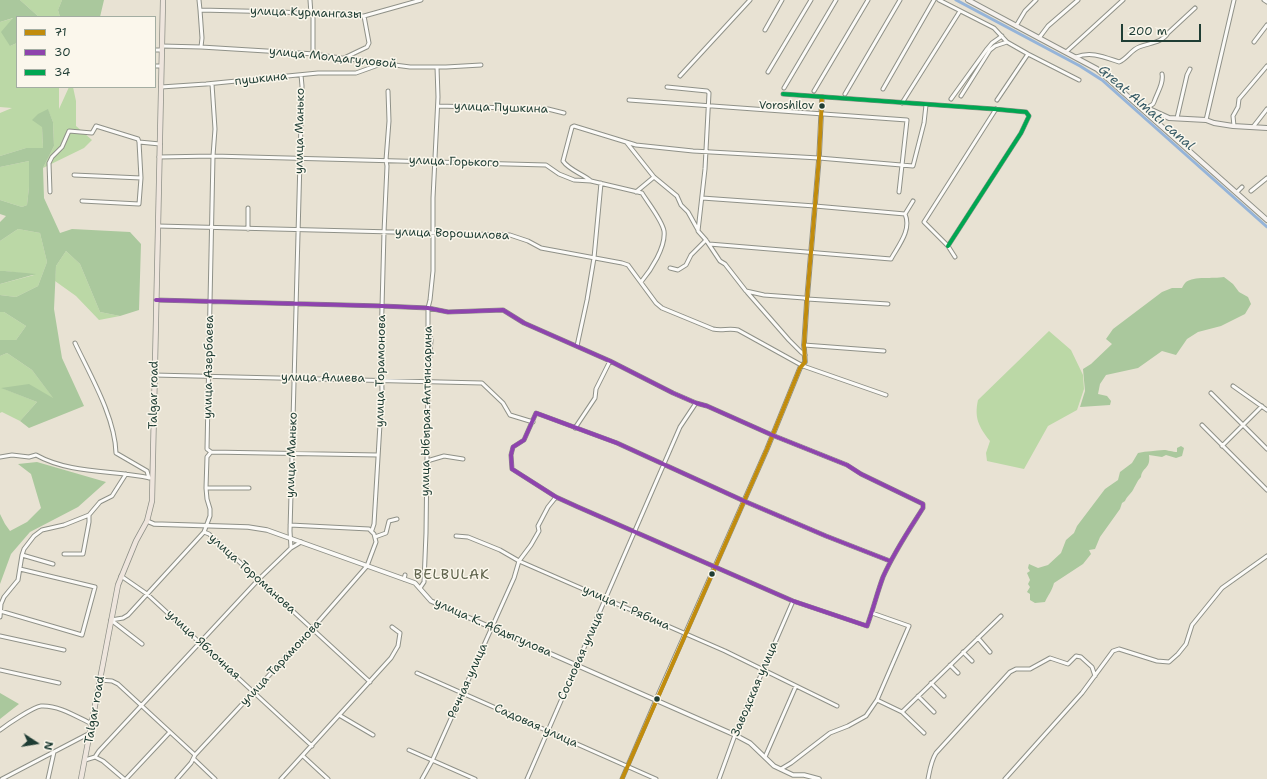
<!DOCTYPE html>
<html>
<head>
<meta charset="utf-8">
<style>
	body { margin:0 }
	#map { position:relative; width:1267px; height:779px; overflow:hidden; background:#e8e2d3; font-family:"Shantell Sans",sans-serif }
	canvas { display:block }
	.legend { position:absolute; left:16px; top:16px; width:140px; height:72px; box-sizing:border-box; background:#fbf7ec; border:1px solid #a3ada2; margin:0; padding:5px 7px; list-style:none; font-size:12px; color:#1f3d34 }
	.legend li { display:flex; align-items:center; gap:8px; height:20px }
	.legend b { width:20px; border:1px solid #a3ada2 }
	.north { position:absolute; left:16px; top:723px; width:40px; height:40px; -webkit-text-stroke:3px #fbf7ec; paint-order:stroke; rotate:102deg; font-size:11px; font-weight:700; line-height:16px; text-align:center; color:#1f3d34 }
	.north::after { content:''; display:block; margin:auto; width:14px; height:18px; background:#1f3d34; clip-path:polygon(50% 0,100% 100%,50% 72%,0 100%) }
	.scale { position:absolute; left:1121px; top:24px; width:80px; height:18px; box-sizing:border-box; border:2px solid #1f3d34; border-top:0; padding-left:5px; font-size:12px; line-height:14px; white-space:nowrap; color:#1f3d34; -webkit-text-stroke:3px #fbf7ec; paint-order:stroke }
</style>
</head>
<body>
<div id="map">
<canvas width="1267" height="779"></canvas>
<ul class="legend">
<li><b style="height:5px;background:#c18c0d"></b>71</li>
<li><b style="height:5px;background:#8e44ad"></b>30</li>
<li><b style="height:5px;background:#00a651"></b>34</li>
</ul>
<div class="north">N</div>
<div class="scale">200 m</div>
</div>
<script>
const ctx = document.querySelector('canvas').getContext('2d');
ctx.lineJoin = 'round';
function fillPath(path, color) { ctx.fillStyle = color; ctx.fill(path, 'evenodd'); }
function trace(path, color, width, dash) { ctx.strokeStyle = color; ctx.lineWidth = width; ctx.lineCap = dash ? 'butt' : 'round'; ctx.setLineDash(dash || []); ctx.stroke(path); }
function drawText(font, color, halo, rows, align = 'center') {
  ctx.font = font + ' "Shantell Sans",sans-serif'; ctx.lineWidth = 3; ctx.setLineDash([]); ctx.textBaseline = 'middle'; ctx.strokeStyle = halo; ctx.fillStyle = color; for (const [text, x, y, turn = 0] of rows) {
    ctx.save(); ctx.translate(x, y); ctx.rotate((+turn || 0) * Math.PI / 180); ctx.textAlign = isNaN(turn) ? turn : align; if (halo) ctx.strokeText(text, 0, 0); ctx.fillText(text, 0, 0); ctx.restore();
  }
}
fillPath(new Path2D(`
	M 20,0 L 62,0 L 58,10 L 60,17 L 39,17 Z
	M 14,18 L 10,46 L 17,43 L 17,87 L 59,87 L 59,109 L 69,87 L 73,87 L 76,101 L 76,126 L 92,140 L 84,148 L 43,168 L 54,146 L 53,122 L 48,110 L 42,127 L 43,148 L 26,148 L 0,156 L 0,113 L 12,108 L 0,107 L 0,22 Z
	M 29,161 L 29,187 L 27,205 L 22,207 L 0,200 L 0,167 Z
	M 18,229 L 40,233 L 47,262 L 38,286 L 16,297 L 0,295 L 0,284 L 34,275 L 5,271 L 0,271 L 0,241 Z
	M 66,251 L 80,264 L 100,312 L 120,316 L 99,320 L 76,296 L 55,281 L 56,266 Z
	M 0,312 L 4,312 L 26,326 L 16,340 L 0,340 Z
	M 1049,331 L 1071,350 L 1083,375 L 1084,389 L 1077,410 L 1048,426 L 1024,469 L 987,461 L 986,453 L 990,441 C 979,427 974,418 978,400 Z
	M 7,353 L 32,370 L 54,399 L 2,388 L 37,402 L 20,421 L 2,412 L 0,413 L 0,356 Z`), '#bbd8a6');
fillPath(new Path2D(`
	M 0,0 L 20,0 L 39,17 L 17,17 L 17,43 L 10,46 L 1,32 L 13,18 L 0,22 Z
	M 62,0 L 104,0 L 100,17 L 60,17 L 58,10 Z
	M 48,109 L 53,122 L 54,146 L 43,168 L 44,198 L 60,233 L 72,229 L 130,232 L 141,244 L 139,310 L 120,316 L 100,312 L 80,264 L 66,251 L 56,266 L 54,309 L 62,358 L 84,406 L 29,428 L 20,421 L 37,402 L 1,388 L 29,384 L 53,398 L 32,370 L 7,353 L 0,356 L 0,340 L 16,340 L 26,326 L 4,312 L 0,312 L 0,295 L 16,297 L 38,286 L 47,262 L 40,233 L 18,229 L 0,241 L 0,222 L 6,216 L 0,214 L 0,200 L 22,207 L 27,205 L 29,187 L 29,161 L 0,167 L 0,156 L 26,148 L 43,148 L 42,127 L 32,120 L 38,114 Z
	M 0,271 L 5,271 L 36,274 L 0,284 Z
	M 1224,277 L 1233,284 L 1239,292 L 1248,297 L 1251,304 L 1245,314 L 1221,326 L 1198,332 L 1187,339 L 1176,355 L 1162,351 L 1138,368 L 1106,375 L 1100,384 L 1098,394 L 1107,396 L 1111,401 L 1110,405 L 1080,407 L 1085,391 L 1083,369 L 1091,364 L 1112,344 L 1106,339 L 1113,329 L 1162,292 L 1172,288 L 1182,288 C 1183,286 1184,284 1186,282 C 1194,276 1213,279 1224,277 Z
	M 1181,446 L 1184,448 L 1182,456 L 1176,458 L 1166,455 L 1162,457 L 1149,455 C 1151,469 1142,467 1141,477 C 1137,481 1137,483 1134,488 C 1132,493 1127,496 1125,501 L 1122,503 L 1120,509 L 1100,537 L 1095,549 L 1089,550 L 1091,554 L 1083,564 L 1054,583 C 1052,591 1048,595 1045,602 L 1035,603 L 1030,600 L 1030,594 L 1027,592 L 1030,587 L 1028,584 L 1030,580 L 1027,573 L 1030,571 L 1028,568 L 1029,564 L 1038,568 L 1048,565 L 1061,553 L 1066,540 L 1074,533 L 1077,526 L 1105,489 L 1118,480 L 1120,472 L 1132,463 L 1138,453 C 1147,451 1155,451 1164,450 C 1167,450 1173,452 1177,452 L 1177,448 Z
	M 37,462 L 106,482 L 78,507 L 30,532 L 11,554 L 0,584 L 0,514 L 5,524 L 10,531 L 27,522 L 41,508 L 31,474 L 18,464 Z
	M 0,693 L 19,704 L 0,719 Z`), '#aac89d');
trace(new Path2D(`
	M 956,0 L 1080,66 L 1102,80 L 1267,227`), '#95b4d9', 3);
const minor = new Path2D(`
	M 199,0 L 200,10 L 283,12 L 313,14 L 364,16 L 421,0
	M 310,0 L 311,14
	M 939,0 L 994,28 L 1007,42 L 1028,54 L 1079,80
	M 1264,0 L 1267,2
	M 200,10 L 202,38 L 201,47
	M 313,14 L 313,54
	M 1016,26 L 1025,11 L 1036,0
	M 765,30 L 782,0
	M 1039,38 L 1048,26 L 1078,0
	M 1254,42 L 1267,25
	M 162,46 L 201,47 L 315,54 L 326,56 L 410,67 L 446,67 L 481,65
	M 155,50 L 162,50
	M 1066,52 L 1123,0
	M 1076,57 C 1091,51 1104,57 1119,62 C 1127,59 1131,50 1139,47 C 1149,43 1162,43 1168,33 L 1195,8
	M 344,58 L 367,47 L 369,43 L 364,16
	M 155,66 L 161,66
	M 768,72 L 811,0
	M 680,76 L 750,0
	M 161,87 L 206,84 L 318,73 L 356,73 L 381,64
	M 667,87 L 707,91 L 709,93 L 705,169 L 698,231 L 706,240
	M 784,88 L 836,0
	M 883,89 L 934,0
	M 814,91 L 868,0
	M 783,94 L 994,109 L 1026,112 L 1029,116 L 1021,133 L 948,246
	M 845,94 L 900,0
	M 961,96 L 990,50 L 995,46 L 1007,42
	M 951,99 L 987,49 L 992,43 L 1002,36
	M 629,100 L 907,120 L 899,192
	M 997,100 L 1028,54
	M 902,103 L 960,11
	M 438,106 L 548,109 L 564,113
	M 1147,108 L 1153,104 L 1154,102 C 1157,93 1164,83 1162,74
	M 1177,118 L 1187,75 L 1190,69
	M 1206,120 L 1234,0
	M 1234,126 L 1233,116 L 1238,107 L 1239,99 L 1267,66
	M 1253,127 L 1267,109
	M 627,143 L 654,177 L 677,196 L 681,205 L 688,212 L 698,230
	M 159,157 L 213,156 L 546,165 L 559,174 L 574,180 L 591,181 L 642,193 C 648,203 662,220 664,231 C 666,247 651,270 641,282
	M 74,175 L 141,178 L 139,142
	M 591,181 C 583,174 569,170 563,161 L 572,127 L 574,126 L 636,145 L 693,151 L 819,158 L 913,166 L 924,123 L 926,105
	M 1251,191 L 1267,178
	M 50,192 L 49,163 L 52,157 L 62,147 L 69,131 L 92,133 L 96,126 L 138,139 L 139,142 L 160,144
	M 636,192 L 654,177
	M 1237,192 L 1242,187
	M 702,198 L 815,206 L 905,214 C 912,230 898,246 891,259 L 709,244
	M 82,201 L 139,204 L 141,178
	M 905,214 L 913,201
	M 158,226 L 510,235 L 528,241 L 541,248 L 622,263 L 628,265 L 656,303 L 662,308 L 713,329 C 722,331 729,328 738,330 L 803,366 L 886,395
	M 248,229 L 248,208
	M 955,257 L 948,246 L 924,222 L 996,109
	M 670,268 L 678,270 L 686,265 L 691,255 L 706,240 L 720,261 L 725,264 L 746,291 L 764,295 L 804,298 L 807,299 L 888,304
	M 747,292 L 789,340 L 801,352 L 805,355
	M 156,300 L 382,306 L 428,308 L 448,312 L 503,310 L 524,323 L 610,361 L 673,393 L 696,403 L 707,406 L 772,435 L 847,465 L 861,474 L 923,504 L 923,508 C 909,530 894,552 883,577 C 877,593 873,610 867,626 L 793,601 L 578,507 L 556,497 L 512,469 L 511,455 L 513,447 L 524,440 L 536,413 L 617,443 L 744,501 L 826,536 L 890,561
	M 75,343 C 90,375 115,417 116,453 L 147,471 L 149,478
	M 804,345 L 884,351
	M 577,346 L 587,300 L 594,258 L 601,183
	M 154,375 L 482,383 L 503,403 L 510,415 L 533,422
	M 1233,386 L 1267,410
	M 1211,393 L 1267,449
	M 1202,425 L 1267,490
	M 575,428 L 595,398 L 596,389 L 610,361
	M 1222,446 L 1262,406
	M 211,452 L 378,455
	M 0,457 L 12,455 L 29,457 L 36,455 C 70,474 113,470 150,478
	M 427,461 L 444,456 L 463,459
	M 206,488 L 249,488
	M 372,530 L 374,524 L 382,391 L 381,345 L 384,232 L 387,166 L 386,160 L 389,121 L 388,91
	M 204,532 L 209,534 L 370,682
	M 456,536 L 468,537 L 500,550 L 519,561 L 725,651 L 837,706
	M 375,537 L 386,533 L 389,521 L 397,519
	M 291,548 L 301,542
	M 64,554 L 83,554 L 89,522 L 89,515
	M 22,555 L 53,564
	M 121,576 L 147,594 L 312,746
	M 404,579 L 405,575
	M 420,588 L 424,582 L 426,533 L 428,381 L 431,340 L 428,328 L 428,308 L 430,300 L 433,271 L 433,198 L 438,97 L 437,67
	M 0,611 L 82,635 L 95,587 L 20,569
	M 0,617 L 1,604 L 4,597 L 18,580 L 22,555 L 24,549 L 34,536 L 42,530 L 64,525 L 89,515 L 100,502 L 112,496 L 126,474
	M 111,620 L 123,618 L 128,615 L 204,532 L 210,516 L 210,509 L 207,499 L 206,488 L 207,457 L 211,452 L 207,449 L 213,156 L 215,129 L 212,84
	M 111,620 L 142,644
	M 0,636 L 64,650
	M 978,638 L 990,652
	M 963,652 L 972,661
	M 950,665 L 958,673
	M 0,670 L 59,683
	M 417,673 L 656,779
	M 100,680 L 112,681 L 118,684 L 195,755
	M 931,683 L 944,696
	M 918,696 L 934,712
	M 877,700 L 902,712 L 1001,616
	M 902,712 L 924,733
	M 339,715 L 373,735
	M 0,730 C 8,724 33,707 41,706 C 59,705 77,717 92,724
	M 409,750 L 475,779
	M 303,756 L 328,779
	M 95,757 L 99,751 L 259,579 L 291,548 L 290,531 L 302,86 L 301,75
	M 765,757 L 796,686
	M 194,759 L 215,779
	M 85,760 L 95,757 L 103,761 L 124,779
	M 781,769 L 791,763 L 830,733 L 848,726 L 866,716 L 877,700 L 909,626 L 872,613
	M 2,779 L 90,733
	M 48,779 L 54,752
	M 126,779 L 170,732
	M 177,779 L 191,763 L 195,755 L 312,629 L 367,566 L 376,542 L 374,534 L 369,529 L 290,525
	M 281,779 L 391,658 L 398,646 L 400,633 L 392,627
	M 422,779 L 432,761 L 514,578 L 519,561 L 531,545 L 539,531 L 538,526 L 548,507 L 556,497
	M 527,779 L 680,427 L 696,403
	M 622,779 L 656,700
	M 719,779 L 735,735 L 793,601
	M 928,779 C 930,769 931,761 936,753 L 1010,672 L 1016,669 L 1030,669 L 1050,658 L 1068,664 L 1076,656 L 1081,657 L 1092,667 L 1095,676
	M 1005,779 L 1082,693 L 1113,651 L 1119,649 L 1157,661 L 1169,662 L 1178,654 L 1186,644 L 1192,625 L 1222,588 L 1267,556`);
const tertiary = new Path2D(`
	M 147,521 L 154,524 L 248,527 L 267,530 L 415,583 L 431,601 L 735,735 L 750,743 L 774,766 L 793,775 L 804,775 L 819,779
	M 656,700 L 767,449 L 800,368 L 805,362 L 804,345 L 807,299 L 819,158 L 822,97`);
const secondary = new Path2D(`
	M 968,0 L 1097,69 L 1267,220
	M 1147,108 L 1169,118 L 1206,120 L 1214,123 L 1233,126 L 1267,128`);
const primary = new Path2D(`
	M 81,779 L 118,585 L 136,541 L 147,521 L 152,501 L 163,0`);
trace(minor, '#8f9188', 5);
trace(tertiary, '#8f9188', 5.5);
trace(secondary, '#8f9188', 6);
trace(primary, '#8f9188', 6);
trace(minor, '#fcfbf8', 3);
trace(tertiary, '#fcfbf8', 3.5);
trace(secondary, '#f6f2ee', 4);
trace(primary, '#eee5dd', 4.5);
trace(new Path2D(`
	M 622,779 L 767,449 L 800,368 L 805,362 L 804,345 L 807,299 L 819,158 L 822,97`), '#c18c0d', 4);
trace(new Path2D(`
	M 156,300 L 382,306 L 428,308 L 448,312 L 503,310 L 524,323 L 610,361 L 673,393 L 696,403 L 707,406 L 772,435 L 847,465 L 861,474 L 923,504 L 923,508 C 909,530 894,552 883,577 C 877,593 873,610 867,626 L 793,601 L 578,507 L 556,497 L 512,469 L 511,455 L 513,447 L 524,440 L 536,413 L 617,443 L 744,501 L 826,536 L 890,561`), '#8e44ad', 4);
trace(new Path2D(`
	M 783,94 L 994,109 L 1026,112 L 1029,116 L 1021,133 L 948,246`), '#00a651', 4);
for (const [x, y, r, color] of [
	[822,106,3.5,"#1f3d34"],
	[712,574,3.5,"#1f3d34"],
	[657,699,3.5,"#1f3d34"]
]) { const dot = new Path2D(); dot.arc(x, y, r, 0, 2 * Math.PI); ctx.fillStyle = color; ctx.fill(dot); trace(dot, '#fbf7ec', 1.5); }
drawText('11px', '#1f3d34', '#fbf7ec', [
	["Voroshilov",814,106]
], 'right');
drawText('12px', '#1f3d34', '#fbf7ec', [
	["улица Курмангазы",306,13,2],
	["улица Молдагуловой",333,58,6],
	["пушкина",261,79,-6],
	["улица Пушкина",501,108,2],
	["улица Манько",300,131,-89],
	["улица Горького",454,162,2],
	["улица Ворошилова",452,234,2],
	["улица Азербаева",209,367,-89],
	["улица Торамонова",381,371,-89],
	["улица Алиева",323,378,1],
	["Talgar road",154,395,-89],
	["улица Ыбырая Алтынсарина",427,411,-89],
	["улица Манько",292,455,-88],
	["улица Тороманова",252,574,42],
	["улица Г. Рябича",626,608,24],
	["улица К. Абдыгулова",493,628,24],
	["улица Яблочная",203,645,43],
	["Сосновая улица",581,656,-66],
	["улица Тарамонова",281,663,-47],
	["Речная улица",468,681,-66],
	["Заводская улица",755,689,-67],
	["Talgar road",95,710,-80],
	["Садовая улица",536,726,24]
]);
drawText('italic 13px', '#385b66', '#fbf7ec', [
	["Great Almatı canal",1146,108,41]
]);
ctx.letterSpacing = '1px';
drawText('14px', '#5e624b', '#fbf7ec', [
	["BELBULAK",452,575]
]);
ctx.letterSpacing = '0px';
</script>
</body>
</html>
